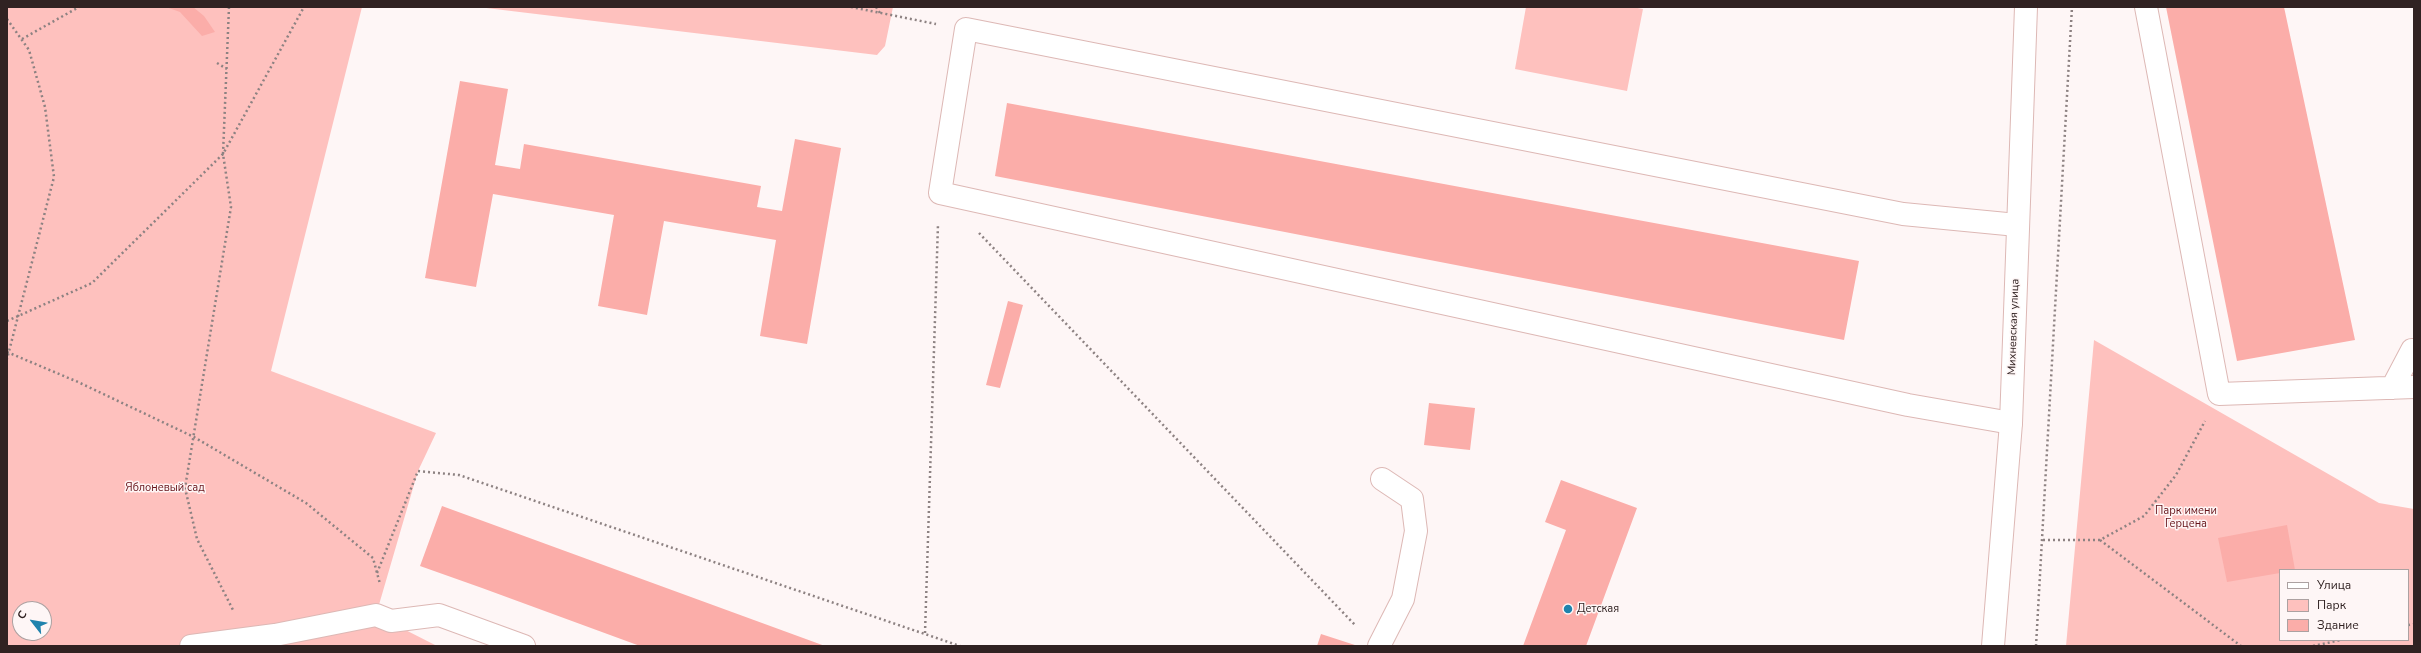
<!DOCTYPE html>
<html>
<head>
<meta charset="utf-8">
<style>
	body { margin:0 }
	#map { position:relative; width:2421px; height:653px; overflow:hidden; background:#fef6f6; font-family:"Nunito Sans",sans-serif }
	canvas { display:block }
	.frame { position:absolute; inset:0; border:8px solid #302222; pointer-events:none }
	.legend { position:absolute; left:2279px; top:569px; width:130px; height:72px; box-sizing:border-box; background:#fef6f6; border:1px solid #aca1a1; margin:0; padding:5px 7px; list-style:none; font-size:12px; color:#302222 }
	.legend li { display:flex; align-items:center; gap:8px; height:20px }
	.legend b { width:20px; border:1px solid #aca1a1 }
	.north { position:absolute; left:12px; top:601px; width:40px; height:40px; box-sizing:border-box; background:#fef6f6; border:1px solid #aca1a1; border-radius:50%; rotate:301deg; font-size:11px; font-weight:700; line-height:16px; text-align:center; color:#302222 }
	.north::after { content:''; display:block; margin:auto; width:14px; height:18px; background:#2083ad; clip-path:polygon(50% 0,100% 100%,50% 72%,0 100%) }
</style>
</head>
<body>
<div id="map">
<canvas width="2421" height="653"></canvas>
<div class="frame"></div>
<ul class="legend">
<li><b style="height:5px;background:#fff"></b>Улица</li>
<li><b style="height:11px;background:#fec1be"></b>Парк</li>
<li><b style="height:11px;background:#fbada9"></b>Здание</li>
</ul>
<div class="north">С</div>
</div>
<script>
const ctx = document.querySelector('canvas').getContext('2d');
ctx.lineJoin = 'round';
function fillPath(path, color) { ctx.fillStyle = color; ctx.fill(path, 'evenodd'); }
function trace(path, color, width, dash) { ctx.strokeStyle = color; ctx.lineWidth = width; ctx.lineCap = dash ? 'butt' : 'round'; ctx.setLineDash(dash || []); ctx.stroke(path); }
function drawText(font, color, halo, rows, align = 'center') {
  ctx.font = font + ' "Nunito Sans",sans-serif'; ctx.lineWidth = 3; ctx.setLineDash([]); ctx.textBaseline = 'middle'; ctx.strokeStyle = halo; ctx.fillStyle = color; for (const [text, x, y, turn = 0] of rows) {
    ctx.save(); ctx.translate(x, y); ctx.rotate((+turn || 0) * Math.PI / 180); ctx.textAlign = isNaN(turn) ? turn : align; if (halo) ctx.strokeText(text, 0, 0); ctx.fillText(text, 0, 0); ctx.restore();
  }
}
fillPath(new Path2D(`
	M 7,7 L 362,7 L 271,371 L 436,433 L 418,471 L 376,615 L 437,646 L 7,646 ZM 20,609 L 44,609 L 44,633 L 20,633 Z
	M 478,7 L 893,7 L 885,46 L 877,55 Z
	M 1526,7 L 1632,7 L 1643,9 L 1627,91 L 1515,69 Z
	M 2094,340 L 2379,503 L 2414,509 L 2414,646 L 2066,646 ZM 2280,570 L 2408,570 L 2408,640 L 2280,640 Z`), '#fec1be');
fillPath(new Path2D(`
	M 166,7 L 193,7 L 204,16 L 215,32 L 202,36 L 180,12 Z
	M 2166,7 L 2284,7 L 2355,340 L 2237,361 Z
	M 460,81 L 508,89 L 495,165 L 520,169 L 524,144 L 761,186 L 757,207 L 782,211 L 795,139 L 841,148 L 807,344 L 760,336 L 776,240 L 664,221 L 647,315 L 598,306 L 614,215 L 493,194 L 476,287 L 425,278 Z
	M 1007,103 L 1859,261 L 1844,340 L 995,176 Z
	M 1008,301 L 1023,305 L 1000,388 L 986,385 Z
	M 1429,403 L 1475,408 L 1470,450 L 1424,445 Z
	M 1561,480 L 1637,508 L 1586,646 L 1523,646 L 1566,530 L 1545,522 Z
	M 442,506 L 825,646 L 640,646 L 482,588 L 420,566 Z
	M 2287,525 L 2295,570 L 2280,570 L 2280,573 L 2227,582 L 2218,538 Z
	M 1321,634 L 1358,646 L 1317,646 Z`), '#fbada9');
const lane = new Path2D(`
	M 2146,7 L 2219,394 L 2414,387
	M 2392,388 L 2412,350 L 2414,350
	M 2011,423 L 1908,405 L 940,193 L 966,29 L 1903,214 L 2017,225
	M 191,646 L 275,635 L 376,615 L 391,621 L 439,615 L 524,646
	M 1379,646 L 1403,599 L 1416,531 L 1412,499 L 1382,479`);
const street = new Path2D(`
	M 1993,646 L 2011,423 L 2026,7`);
trace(lane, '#ddb8b5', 24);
trace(street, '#ddb8b5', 24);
trace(new Path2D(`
	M 229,7 L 223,154 L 231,207 L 185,488 L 197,539 L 233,610
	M 851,7 L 936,24
	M 876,7 L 880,13
	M 7,19 L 29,50 L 45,107 L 54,177 L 7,359
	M 22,39 L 79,7
	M 217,63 L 227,69
	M 979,233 L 1355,625
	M 7,321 L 92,283 L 223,154 L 304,7
	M 7,352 L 78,382 L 194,437 L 306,503 L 373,558 L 380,584
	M 2043,540 L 2100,540 L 2144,516 L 2176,475 L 2205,421
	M 2100,540 L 2241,646
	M 377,573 L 418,471 L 459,475 L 960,646
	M 2408,625 L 2414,624
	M 925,633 L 938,224
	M 2036,646 L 2072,7
	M 2313,646 L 2341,640`), '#8d8282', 2.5, [2, 3]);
trace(lane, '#fff', 22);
trace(street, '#fff', 22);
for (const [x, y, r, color] of [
	[1568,609,5,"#2083ad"]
]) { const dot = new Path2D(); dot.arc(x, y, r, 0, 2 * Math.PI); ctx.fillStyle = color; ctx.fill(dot); trace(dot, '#fef6f6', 1.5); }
drawText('11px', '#302222', '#fef6f6', [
	["Михневская улица",2014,327,-88]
]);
drawText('11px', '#661319', '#fef6f6', [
	["Яблоневый сад",165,488],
	["Парк имени",2186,511],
	["Герцена",2186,524]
]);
drawText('11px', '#302222', '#fef6f6', [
	["Детская",1577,609]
], 'left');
</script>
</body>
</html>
